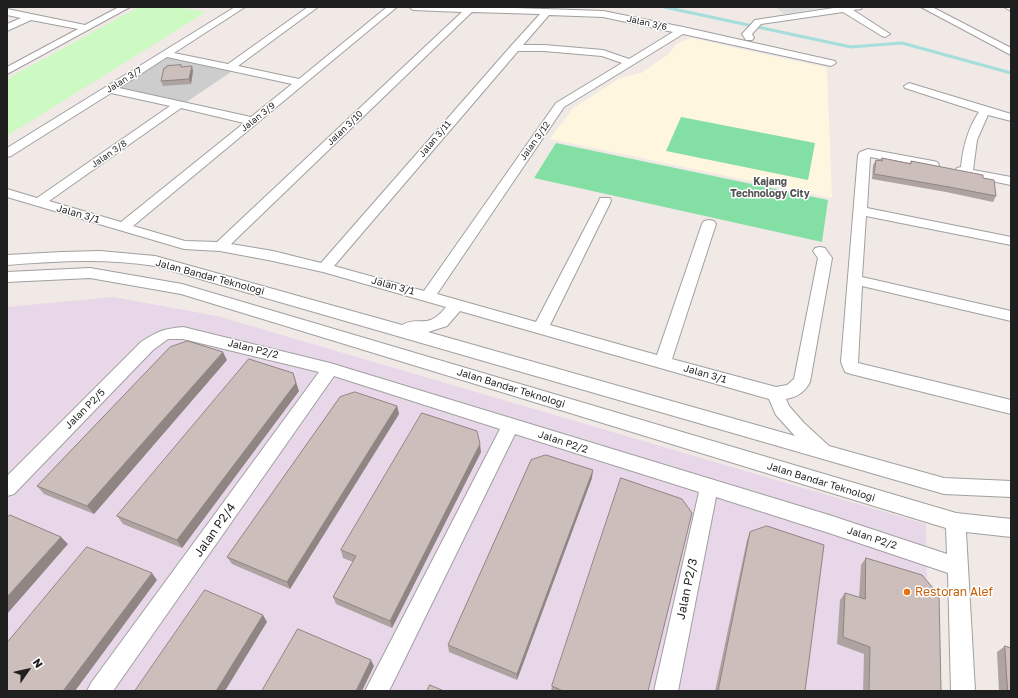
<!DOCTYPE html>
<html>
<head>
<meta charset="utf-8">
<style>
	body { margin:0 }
	#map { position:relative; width:1018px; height:698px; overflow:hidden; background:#f0e9e5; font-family:"Golos Text",sans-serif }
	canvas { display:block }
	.frame { position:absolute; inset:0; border:8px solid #1f1f1f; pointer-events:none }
	.north { position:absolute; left:8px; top:650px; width:40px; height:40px; -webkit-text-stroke:3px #fff; paint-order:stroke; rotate:56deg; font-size:11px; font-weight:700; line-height:16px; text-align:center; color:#1f1f1f }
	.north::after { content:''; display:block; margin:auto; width:14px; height:18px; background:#1f1f1f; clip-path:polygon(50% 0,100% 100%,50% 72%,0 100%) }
</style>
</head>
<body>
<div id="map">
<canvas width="1018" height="698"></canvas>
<div class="frame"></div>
<div class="north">N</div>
</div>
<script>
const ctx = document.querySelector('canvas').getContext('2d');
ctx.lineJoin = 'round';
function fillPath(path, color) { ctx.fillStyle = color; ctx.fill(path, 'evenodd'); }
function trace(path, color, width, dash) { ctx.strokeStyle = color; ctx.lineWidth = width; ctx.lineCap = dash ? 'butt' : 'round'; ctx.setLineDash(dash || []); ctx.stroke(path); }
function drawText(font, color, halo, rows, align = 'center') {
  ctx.font = font + ' "Golos Text",sans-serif'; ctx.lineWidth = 3; ctx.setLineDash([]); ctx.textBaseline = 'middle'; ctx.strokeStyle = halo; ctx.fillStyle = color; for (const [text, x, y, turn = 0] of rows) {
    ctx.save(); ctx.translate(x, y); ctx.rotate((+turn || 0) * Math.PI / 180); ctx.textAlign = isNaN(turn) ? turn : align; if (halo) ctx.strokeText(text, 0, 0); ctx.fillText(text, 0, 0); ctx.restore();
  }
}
fillPath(new Path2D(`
	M 775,7 L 826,7 L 785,14 Z`), '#dddcdc');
fillPath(new Path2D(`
	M 113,297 L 217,316 L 926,524 L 929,691 L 7,691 L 7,307 Z`), '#e8d7e9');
fillPath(new Path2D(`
	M 691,38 L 827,68 L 832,198 L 550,139 L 573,108 L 620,78 L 641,73 L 669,54 L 676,44 Z`), '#fff6df');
fillPath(new Path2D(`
	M 169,56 L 234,70 L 185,103 L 119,88 Z`), '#cdcdcd');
fillPath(new Path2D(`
	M 139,7 L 178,7 L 206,12 L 7,136 L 7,79 Z`), '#cdfac2');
fillPath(new Path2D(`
	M 681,117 L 815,143 L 808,180 L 666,151 Z
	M 556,143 L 828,200 L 822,242 L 534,178 Z`), '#83dfa3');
trace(new Path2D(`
	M 664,7 L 851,47 L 902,43 L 1011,73`), '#a5dedb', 3);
const minor = new Path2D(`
	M 119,7 L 130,7 L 7,74 L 7,67 L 78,29 L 31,20 L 7,31 L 7,24 L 21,18 L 7,15 L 7,9 L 85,25 Z
	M 235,7 L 245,7 L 174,53 L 228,64 L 308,7 L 318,7 L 238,66 L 299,79 L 387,7 L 397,7 L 133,226 L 185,241 L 217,242 L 462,12 L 413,10 L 409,7 L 486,7 L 603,11 L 683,27 L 835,61 L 836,63 L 831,66 L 683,34 L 564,107 L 437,294 L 536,322 L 599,201 L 600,198 L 610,198 L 611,201 L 550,325 L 657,355 L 702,224 L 704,221 L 709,220 L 714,221 L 716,224 L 672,359 L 776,387 L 787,385 L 794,379 L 818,258 L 813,251 L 815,248 L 820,247 L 825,248 L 832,258 L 810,382 C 805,392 797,397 786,399 L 789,406 L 804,423 L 829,446 L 944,478 L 1011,481 L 1011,497 L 944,494 L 155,266 C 106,258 57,261 7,265 L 7,255 L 62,252 L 100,251 L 155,256 L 402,325 C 420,315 427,331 446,307 L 323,272 L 273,261 L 220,251 L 184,249 L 7,197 L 7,189 L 37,198 L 170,106 L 111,93 L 11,156 L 7,157 L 7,148 ZM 472,12 L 540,14 L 511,46 L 321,263 L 273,251 L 231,244 ZM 549,15 L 603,17 L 673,32 L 629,59 L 603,50 L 544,45 L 523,45 ZM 518,51 L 544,51 L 602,56 L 622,63 L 556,103 L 424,291 L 334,266 ZM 167,57 L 292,84 L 251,117 L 119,88 ZM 181,108 L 244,123 L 121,222 L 49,201 ZM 460,311 L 769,399 L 776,415 L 795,436 L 428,332 L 447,326 Z
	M 840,7 L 862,7 L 861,9 L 853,10 L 890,34 L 885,37 L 882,36 L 843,12 L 761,24 L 752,34 L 754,38 L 752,40 L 746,40 L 742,34 L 755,20 Z
	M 921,7 L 932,7 L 1011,48 L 1011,55 Z
	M 1004,7 L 1011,7 L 1011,11 Z
	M 909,83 L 1011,114 L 1011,121 L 988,115 L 987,117 L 977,140 L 973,170 L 1011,177 L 1011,185 L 957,174 L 955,171 L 957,168 L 961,167 C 963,147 968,128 979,112 L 905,88 L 904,86 Z
	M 868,149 L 933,161 L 937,162 L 939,165 L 937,168 L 933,169 L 870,157 L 867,208 L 1011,237 L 1011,245 L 866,216 L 862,277 L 1011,311 L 1011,321 L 862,286 L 858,363 L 1011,400 L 1011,414 L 851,374 L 845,372 L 841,362 L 858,155 L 860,152 Z
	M 90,268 L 182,284 L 956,513 L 1011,519 L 1011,537 L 966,532 L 975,691 L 951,691 L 948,573 L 829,533 L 716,497 L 678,691 L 654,691 L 699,492 L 515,434 L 389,691 L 365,691 L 500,429 L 334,376 L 113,691 L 87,691 L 91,683 L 319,372 L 183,339 L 168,339 L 153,350 L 14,494 L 7,496 L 7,476 L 141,342 C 159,331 162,329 183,327 L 330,363 L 829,515 L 947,554 L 946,528 L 181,294 L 90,278 L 7,282 L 7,272 Z`);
trace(minor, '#a0a0a0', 2);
fillPath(minor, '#fff');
fillPath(new Path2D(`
	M 181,65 L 182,67 L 193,71 L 191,84 L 163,86 L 161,81 Z
	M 882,158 L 910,163 L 911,161 L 983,178 L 996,196 L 993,202 L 946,192 L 872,179 L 873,165 L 876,160 L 881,161 Z
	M 227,360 L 94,514 L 44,494 L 37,486 Z
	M 299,391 L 182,548 L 123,524 L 117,516 Z
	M 397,406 L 399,414 L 290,589 L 232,564 L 227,557 Z
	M 481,452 L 392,628 L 336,604 L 333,597 L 353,562 L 343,558 L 341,550 Z
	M 592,478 L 517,680 L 449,652 L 448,645 Z
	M 750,532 L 805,691 L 715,691 L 747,540 Z
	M 866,558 L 941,691 L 863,691 L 864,654 L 837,644 L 840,600 L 845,593 L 859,598 L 861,565 Z
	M 1005,646 L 1011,691 L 999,691 L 997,652 Z
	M 552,686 L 648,691 L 551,691 Z`), '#afa3a1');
fillPath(new Path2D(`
	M 192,66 L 193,71 L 191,84 L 189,79 Z
	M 223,352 L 227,360 L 94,514 L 87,506 Z
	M 293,373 L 299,391 L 182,548 L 177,540 Z
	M 397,406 L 399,414 L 290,589 L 287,582 Z
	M 480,444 L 481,452 L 392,628 L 390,621 Z
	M 593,470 L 592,478 L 517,680 L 517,674 Z
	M 61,537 L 68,544 L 7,614 L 7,597 Z
	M 152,573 L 157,580 L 75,691 L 63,691 Z
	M 263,615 L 267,622 L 225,691 L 216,691 Z
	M 371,660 L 374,666 L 362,691 L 356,691 Z`), '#8f8583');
const building = new Path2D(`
	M 181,65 L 181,67 L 192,66 L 189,79 L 161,81 L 164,68 L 166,68 L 167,66 Z
	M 882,158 L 911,164 L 911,161 L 983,175 L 983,178 L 994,180 L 996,196 L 949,187 L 874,174 L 876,160 L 882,161 Z
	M 188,341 L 223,352 L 87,506 L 37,486 L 170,347 Z
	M 249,359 L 293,373 L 296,383 L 177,540 L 117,516 Z
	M 355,392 L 397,406 L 287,582 L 227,557 L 340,397 Z
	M 422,413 L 477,431 L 480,444 L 390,621 L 333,597 L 356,556 L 341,550 Z
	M 546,455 L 593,470 L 517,674 L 448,645 L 531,460 Z
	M 621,478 L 682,499 L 692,513 L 648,691 L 563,691 L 552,686 Z
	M 10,515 L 61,537 L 7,597 L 7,518 Z
	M 767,526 L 824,545 L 805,691 L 718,691 L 750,532 Z
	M 87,547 L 152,573 L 63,691 L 7,691 L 7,643 Z
	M 866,558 L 922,575 L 939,595 L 941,691 L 869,691 L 870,647 L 843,637 L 845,593 L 865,599 Z
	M 205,590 L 263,615 L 216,691 L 135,691 Z
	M 298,629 L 371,660 L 356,691 L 262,691 Z
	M 1005,646 L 1011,648 L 1011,691 L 1008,691 Z
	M 430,685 L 444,691 L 427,691 Z`);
fillPath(building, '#ccbebb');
trace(building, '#8f8583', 1);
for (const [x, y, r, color] of [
	[907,592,4,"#e8710a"]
]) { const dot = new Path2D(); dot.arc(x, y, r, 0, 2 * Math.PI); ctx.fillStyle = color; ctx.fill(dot); trace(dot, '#fff', 1.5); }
drawText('9px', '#1f1f1f', '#fff', [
	["Jalan 3/6",647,23,12],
	["Jalan 3/7",124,80,-32],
	["Jalan 3/9",258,117,-39],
	["Jalan 3/10",345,128,-44],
	["Jalan 3/11",435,139,-50],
	["Jalan 3/12",535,141,-55],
	["Jalan 3/8",109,154,-35]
]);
drawText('bold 10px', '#525252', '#fff', [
	["Kajang",770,182],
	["Technology City",770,194]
]);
drawText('10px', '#1f1f1f', '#fff', [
	["Jalan 3/1",78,214,16],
	["Jalan Bandar Teknologi",210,277,15],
	["Jalan 3/1",393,286,15],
	["Jalan P2/2",253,349,14],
	["Jalan 3/1",705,374,16],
	["Jalan Bandar Teknologi",511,388,17],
	["Jalan P2/5",85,409,-45],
	["Jalan P2/2",563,442,18],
	["Jalan Bandar Teknologi",821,482,17],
	["Jalan P2/2",872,538,18]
]);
drawText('12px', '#1f1f1f', '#fff', [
	["Jalan P2/4",215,530,-55],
	["Jalan P2/3",687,589,-78]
]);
drawText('12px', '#c56008', '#fff', [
	["Restoran Alef",915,592]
], 'left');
</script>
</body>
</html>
